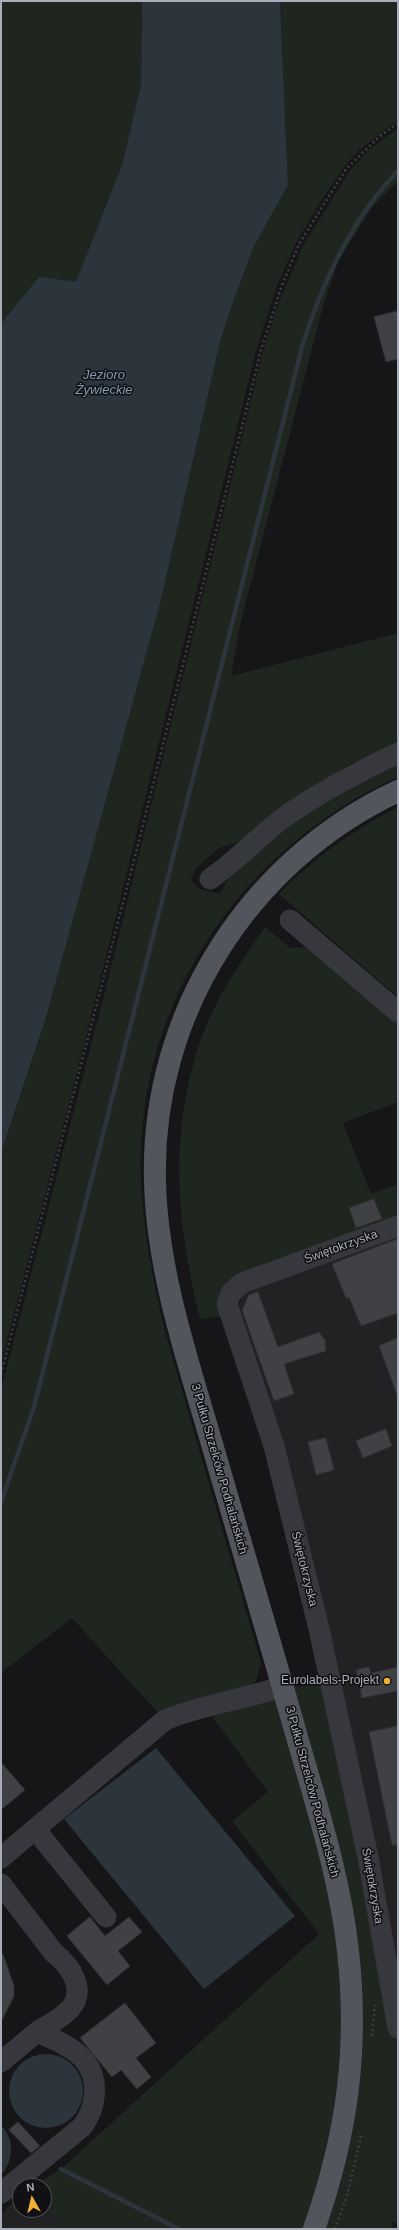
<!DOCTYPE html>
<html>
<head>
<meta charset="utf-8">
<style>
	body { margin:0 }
	#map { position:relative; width:399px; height:2230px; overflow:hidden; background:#161618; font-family:Helvetica,sans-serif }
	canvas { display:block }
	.frame { position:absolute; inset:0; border:2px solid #a8adb8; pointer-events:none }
	.north { position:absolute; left:12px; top:2178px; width:40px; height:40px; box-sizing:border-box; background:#111113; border:1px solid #4d4f55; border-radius:50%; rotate:352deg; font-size:11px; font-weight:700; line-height:16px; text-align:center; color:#a8adb8 }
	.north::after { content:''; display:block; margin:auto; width:14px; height:18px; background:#f2b134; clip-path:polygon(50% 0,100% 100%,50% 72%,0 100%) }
</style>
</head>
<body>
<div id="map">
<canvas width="399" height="2230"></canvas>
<div class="frame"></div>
<div class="north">N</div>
</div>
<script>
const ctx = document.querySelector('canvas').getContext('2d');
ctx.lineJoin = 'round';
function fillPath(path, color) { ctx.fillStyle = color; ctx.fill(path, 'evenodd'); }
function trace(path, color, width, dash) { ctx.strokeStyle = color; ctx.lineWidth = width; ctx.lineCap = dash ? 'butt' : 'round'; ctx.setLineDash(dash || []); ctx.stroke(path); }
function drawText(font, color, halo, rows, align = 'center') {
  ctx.font = font + ' Helvetica,sans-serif'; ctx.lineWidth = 3; ctx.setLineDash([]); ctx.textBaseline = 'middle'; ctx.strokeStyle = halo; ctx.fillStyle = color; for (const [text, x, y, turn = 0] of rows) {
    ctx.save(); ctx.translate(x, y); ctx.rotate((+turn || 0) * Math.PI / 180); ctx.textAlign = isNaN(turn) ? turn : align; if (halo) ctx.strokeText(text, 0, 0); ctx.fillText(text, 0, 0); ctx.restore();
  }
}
fillPath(new Path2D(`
	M 398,1233 L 398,2028 L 237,1310 L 245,1291 Z
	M 20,2196 L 20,2210 L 44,2210 L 44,2206 L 64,2229 L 1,2229 L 1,2214 Z`), '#222225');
fillPath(new Path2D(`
	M 1,1 L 142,1 L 141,85 L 122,165 L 76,283 L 1,324 Z
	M 280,1 L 398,1 L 398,120 L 359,150 L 344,167 L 321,201 L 297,241 L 277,285 L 257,347 L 81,1057 L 1,1364 L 1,1153 L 45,1021 L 161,600 L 220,342 L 234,299 L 254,246 L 288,185 Z
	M 398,128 L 398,182 L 373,206 L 338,261 L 321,314 L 240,625 L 231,676 L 398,633 L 398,745 L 350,764 L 291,804 L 247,839 L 219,848 L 197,867 L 191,880 L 199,889 L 220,894 C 241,851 283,828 322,804 C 347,788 373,772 398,757 L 398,777 C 262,838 163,964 144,1113 C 134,1189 149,1266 167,1339 L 261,1663 L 256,1681 L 248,1688 L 158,1713 L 72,1618 L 1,1673 L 1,1389 L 104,996 L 264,348 L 279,302 L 304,244 L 351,169 L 370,149 Z
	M 398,807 L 398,997 L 279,894 C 314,858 353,830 398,807 Z
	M 265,927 L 290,948 L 306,947 L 372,998 L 398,1023 L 398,1102 L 343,1123 L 371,1194 L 398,1184 L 398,1217 L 237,1280 L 225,1316 L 200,1319 C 177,1225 168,1136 200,1042 C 214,1001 240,962 265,927 Z
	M 331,1685 L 398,2028 L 398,2222 L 392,2223 L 393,2229 L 64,2229 L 44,2206 L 44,2186 L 33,2186 L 61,2169 L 319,1934 L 232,1821 L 268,1792 L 204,1706 L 283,1686 Z`), '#1e261f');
fillPath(new Path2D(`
	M 142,1 L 280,1 L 288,185 L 254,246 L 234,299 L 220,342 L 161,600 L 45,1021 L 1,1153 L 1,324 L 39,277 L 76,282 L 122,165 L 141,85 Z
	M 156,1748 L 295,1916 L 204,1989 L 64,1819 Z
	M9 2091a37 37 0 1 1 74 0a37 37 0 1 1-74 0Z
	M 1,2125 C 15,2140 14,2160 1,2175 Z`), '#2c353c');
trace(new Path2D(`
	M 1,1502 L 34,1407 L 302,347 C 322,283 351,219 398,171
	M 61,2169 L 179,2229`), '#2c353c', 4.5);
const building = new Path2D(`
	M 398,311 L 398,359 L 386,362 L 374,317 Z
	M 374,1199 L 382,1219 L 356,1228 L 349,1208 Z
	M 398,1239 L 398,1313 L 361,1326 L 349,1297 L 346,1298 L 332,1264 Z
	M 258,1292 L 278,1347 L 319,1332 L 325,1340 L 326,1351 L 284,1364 L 294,1394 L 274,1401 L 242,1310 L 249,1295 Z
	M 398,1338 L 398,1395 L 397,1395 L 379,1346 Z
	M 386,1429 L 392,1446 L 363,1458 L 356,1441 Z
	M 326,1438 L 334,1470 L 316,1475 L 308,1442 Z
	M 369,1667 L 371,1673 L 398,1667 L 398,1691 L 362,1698 L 356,1670 Z
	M 398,1726 L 398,1845 L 392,1845 L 369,1732 Z
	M 1,1762 L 25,1790 L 1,1810 Z
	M 90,1917 L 105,1936 L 129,1917 L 142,1932 L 118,1951 L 130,1966 L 107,1985 L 67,1936 Z
	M 3,1954 L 14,1986 L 14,1996 L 1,2022 L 1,1955 Z
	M 125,2003 L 156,2043 L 136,2058 L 151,2077 L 137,2089 L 121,2070 L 112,2077 L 80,2038 Z
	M 18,2122 L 40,2146 L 31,2153 L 9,2130 Z`);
fillPath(building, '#404145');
trace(building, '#303034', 1);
trace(new Path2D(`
	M 1,1374 L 142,829 L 261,350 L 281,288 L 299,244 L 346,169 L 380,136 L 398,123
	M 372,2036 L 375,2005
	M 335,2229 L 347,2196 L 361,2136`), '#3d3f44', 2.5, [2, 3]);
trace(new Path2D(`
	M 210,879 C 236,861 258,837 283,818 C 319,792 358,772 398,753
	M 290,920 L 398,1012
	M 398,1226 L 242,1283 L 231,1293 L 227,1304 L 274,1446 L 319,1629 L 368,1857 L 398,2028
	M 35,1829 L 165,1720 C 203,1704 244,1700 283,1686
	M 1,1858 L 35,1829 L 106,1917
	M 1,1884 L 54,1953 C 70,1965 87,1990 70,2009 C 62,2018 48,2025 37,2032
	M 1,2062 L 37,2032 C 53,2039 74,2047 85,2061 C 100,2080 96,2109 82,2127 L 1,2193`), '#37383d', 21);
trace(new Path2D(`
	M 314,2229 C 347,2135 359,2050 348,1951 C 340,1878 317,1807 297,1737 C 267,1631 236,1525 205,1420 C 182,1343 157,1263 155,1182 C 150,1016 248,861 398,791`), '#53555c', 22);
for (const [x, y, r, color] of [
	[387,1681,4,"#f2b134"]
]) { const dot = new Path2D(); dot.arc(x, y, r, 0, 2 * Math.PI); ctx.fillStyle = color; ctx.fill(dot); trace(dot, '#111113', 1.5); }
drawText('12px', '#a8adb8', '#111113', [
	["Świętokrzyska",341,1247,-20],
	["3 Pułku Strzelców Podhalańskich",219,1469,74],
	["Świętokrzyska",304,1569,76],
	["3 Pułku Strzelców Podhalańskich",312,1792,75],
	["Świętokrzyska",372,1886,80]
]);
drawText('12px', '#a8adb8', '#111113', [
	["Eurolabels-Projekt",379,1681]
], 'right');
drawText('italic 13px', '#7f9bb3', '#111113', [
	["Jezioro",104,375],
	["Żywieckie",104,390]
]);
</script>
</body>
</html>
